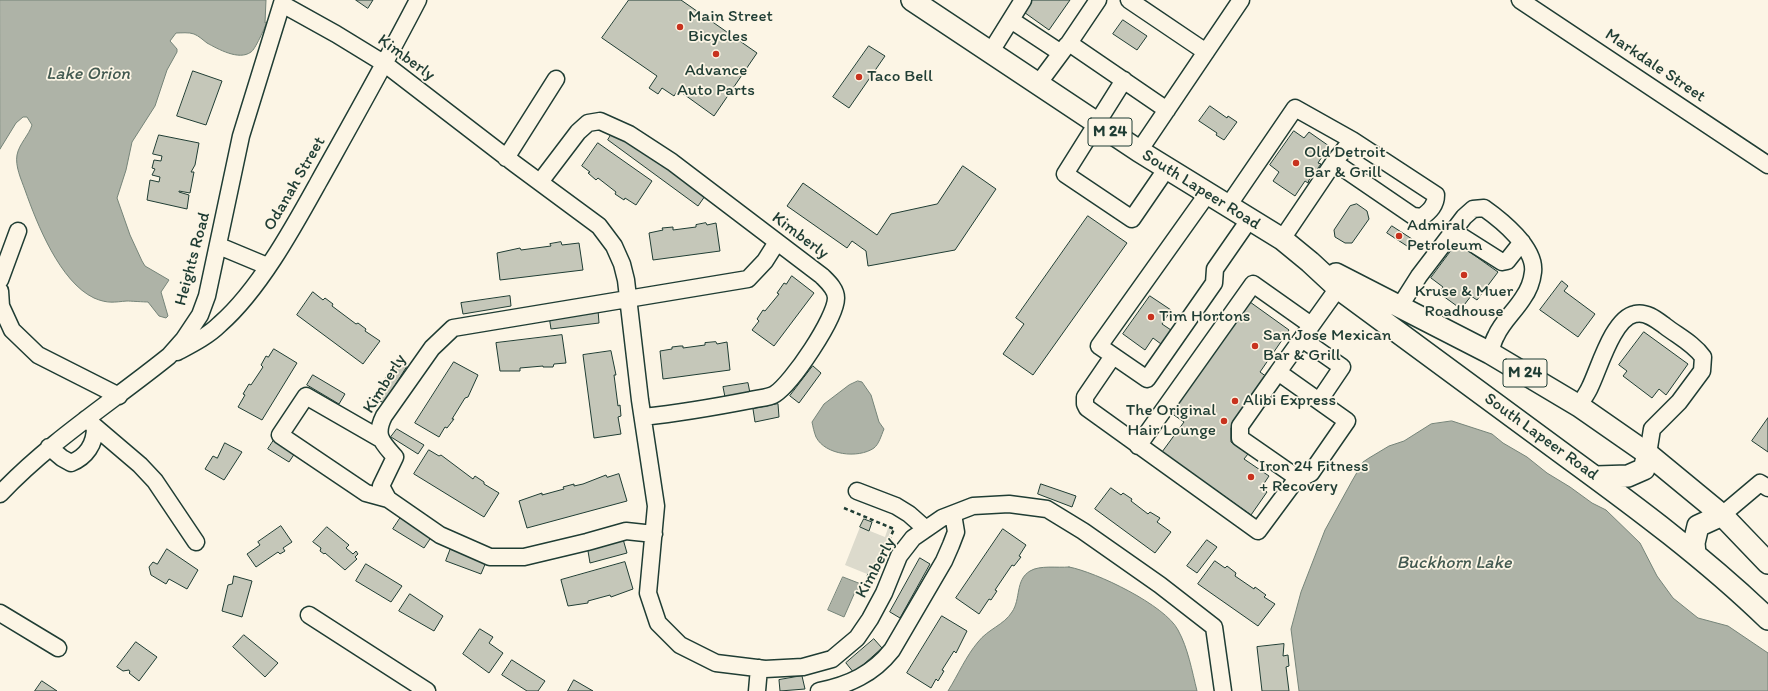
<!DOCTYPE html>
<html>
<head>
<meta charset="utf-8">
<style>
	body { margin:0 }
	canvas { display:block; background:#fcf5e5 }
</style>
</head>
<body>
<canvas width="1768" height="691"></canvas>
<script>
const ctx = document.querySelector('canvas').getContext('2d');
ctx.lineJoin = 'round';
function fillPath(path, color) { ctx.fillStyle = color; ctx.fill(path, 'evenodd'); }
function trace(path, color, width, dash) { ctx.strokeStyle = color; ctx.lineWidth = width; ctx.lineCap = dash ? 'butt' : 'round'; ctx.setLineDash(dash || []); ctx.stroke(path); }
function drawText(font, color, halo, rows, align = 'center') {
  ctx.font = font + ' Itim,sans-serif'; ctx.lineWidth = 3.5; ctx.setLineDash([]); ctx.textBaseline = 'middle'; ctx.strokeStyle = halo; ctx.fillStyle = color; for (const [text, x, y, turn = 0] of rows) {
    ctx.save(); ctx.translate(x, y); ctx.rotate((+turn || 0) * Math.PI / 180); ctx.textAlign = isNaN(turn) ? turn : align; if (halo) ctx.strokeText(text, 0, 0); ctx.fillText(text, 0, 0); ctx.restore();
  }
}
fillPath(new Path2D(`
	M 860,527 L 885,537 L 888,528 L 891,530 L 872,576 L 845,565 Z`), '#dcdacc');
const water = new Path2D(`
	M 0,0 L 266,0 L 265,23 L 267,22 C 265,27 255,50 251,52 C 239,61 218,49 207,43 C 203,40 199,36 194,34 C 189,32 181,33 176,33 L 170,41 L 177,49 L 177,52 L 167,70 L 155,106 L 132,142 L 126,170 L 117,198 L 130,235 L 142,261 L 145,266 L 169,280 L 161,292 L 168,316 L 166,318 L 159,316 L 148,302 C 145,302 129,301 127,301 C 114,302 108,304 94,298 C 60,282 37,224 25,190 C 21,179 15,166 17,155 C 19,144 29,135 32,125 L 27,117 L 23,117 L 16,123 L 0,149 Z
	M 858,381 L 862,382 L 871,395 L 879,422 L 884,429 C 881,436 879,444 874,448 C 858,459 825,455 816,437 C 814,432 813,427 812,422 L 824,404 L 849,385 Z
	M 1452,421 L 1492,434 L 1503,443 L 1527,457 L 1547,473 L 1570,487 L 1592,503 L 1606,510 L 1640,543 L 1657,576 L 1673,598 L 1698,618 L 1728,626 L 1768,653 L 1768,691 L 1299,691 L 1291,629 L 1301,592 L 1325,530 L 1352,481 L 1363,462 L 1369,458 L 1389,446 L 1404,441 L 1431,424 Z
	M 1069,567 C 1096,572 1165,605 1178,630 C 1188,648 1192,671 1197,691 L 948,691 C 958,675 966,656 978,642 C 988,629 1004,625 1012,612 C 1021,599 1015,580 1030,571 C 1040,565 1057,568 1069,567 Z
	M 843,577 L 861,584 L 858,592 L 855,592 L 844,617 L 828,610 Z`);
fillPath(water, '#aeb3a7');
trace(water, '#758479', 1);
const building = new Path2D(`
	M 356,0 L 373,0 L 368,8 Z
	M 629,0 L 681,0 L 757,53 L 714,116 L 678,90 L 674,96 L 662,88 L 658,94 L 649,88 L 657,76 L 602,38 Z
	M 1028,0 L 1070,0 L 1049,30 L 1021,10 Z
	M 1123,20 L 1147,36 L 1137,50 L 1113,34 Z
	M 869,46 L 885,56 L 849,108 L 833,97 Z
	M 193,71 L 222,81 L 206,125 L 177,116 Z
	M 1210,106 L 1227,118 L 1228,116 L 1237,122 L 1224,140 L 1216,135 L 1217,133 L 1199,121 Z
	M 614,130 L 705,196 L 698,206 L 608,140 Z
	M 1294,131 L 1304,138 L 1309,132 L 1329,146 L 1318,163 L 1321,164 L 1309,180 L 1308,183 L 1305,181 L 1295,196 L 1273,181 L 1279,172 L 1270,165 Z
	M 159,135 L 199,143 L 195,165 L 191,172 L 194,172 L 190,193 L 179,191 L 179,192 L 189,195 L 187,209 L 147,200 L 150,180 L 159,182 L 160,177 L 152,175 L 155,169 L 152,168 L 154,160 L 161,161 L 162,156 L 153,154 Z
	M 598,143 L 652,181 L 636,205 L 625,198 L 624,200 L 615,194 L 616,192 L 598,178 L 596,180 L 588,173 L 590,172 L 582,166 Z
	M 963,166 L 996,189 L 955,250 L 868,266 L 866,251 L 852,241 L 847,248 L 787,206 L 803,183 L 877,235 L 891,214 L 937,204 Z
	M 1357,204 L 1367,211 L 1369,219 L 1352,243 L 1345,243 L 1335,237 L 1334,230 L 1350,206 Z
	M 1088,216 L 1127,243 L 1033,375 L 1003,354 L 1024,324 L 1016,318 Z
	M 706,223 L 707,225 L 716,223 L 720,251 L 653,260 L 649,233 L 663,230 L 662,228 L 673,227 L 673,230 L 696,227 L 696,225 Z
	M 1392,226 L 1412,239 L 1407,246 L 1387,233 Z
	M 561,242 L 562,245 L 579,243 L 583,270 L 500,280 L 497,253 L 520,248 L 521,250 L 551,246 L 550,244 Z
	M 1457,243 L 1498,272 L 1477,300 L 1471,296 L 1461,309 L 1439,293 L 1443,287 L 1431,278 Z
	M 792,276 L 814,293 L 774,346 L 752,330 L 759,321 L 757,319 L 763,310 L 765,311 L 779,294 L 777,293 L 784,283 L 786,284 Z
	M 1562,281 L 1568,286 L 1564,291 L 1595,314 L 1578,337 L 1540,310 Z
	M 313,292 L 323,300 L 325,298 L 333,304 L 332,306 L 356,324 L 358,323 L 366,329 L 365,331 L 380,341 L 363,364 L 297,315 Z
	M 510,296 L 511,306 L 463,314 L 461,303 Z
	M 1150,296 L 1171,310 L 1162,324 L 1171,330 L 1161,344 L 1153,338 L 1145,350 L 1123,334 Z
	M 1250,302 L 1289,330 L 1260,372 L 1267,377 L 1231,428 L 1231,442 L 1248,454 L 1244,459 L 1269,476 L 1261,488 L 1267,492 L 1251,515 L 1162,452 L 1184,422 L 1171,413 Z
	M 598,310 L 599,323 L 551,329 L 549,316 Z
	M 1644,332 L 1688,364 L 1666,395 L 1659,389 L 1652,398 L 1623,376 L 1627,371 L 1619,365 Z
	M 562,335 L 566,363 L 554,364 L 553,367 L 543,367 L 543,366 L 520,368 L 520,371 L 500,371 L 496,343 Z
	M 716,342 L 717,344 L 727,342 L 730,370 L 663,379 L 660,351 L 672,349 L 672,347 L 680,346 L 683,346 L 683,348 L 705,345 L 705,343 Z
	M 274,349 L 297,363 L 262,420 L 238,407 L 245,395 L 243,394 L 249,384 L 251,385 L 263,367 L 261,365 L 266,356 L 268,357 Z
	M 611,351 L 616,375 L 614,375 L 618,406 L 620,405 L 621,416 L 618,417 L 621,434 L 594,438 L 583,355 Z
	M 397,360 L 407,366 L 384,403 L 374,398 Z
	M 454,362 L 478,375 L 468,397 L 465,398 L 452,419 L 454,419 L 447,428 L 445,427 L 439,437 L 415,423 Z
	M 813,366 L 821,373 L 799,403 L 790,396 Z
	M 313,375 L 345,394 L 339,404 L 307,385 Z
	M 748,383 L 750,393 L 725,397 L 723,387 Z
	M 778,404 L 779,417 L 755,422 L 753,409 Z
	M 1768,418 L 1768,452 L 1752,441 Z
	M 397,429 L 424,445 L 418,454 L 391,437 Z
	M 274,440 L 295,453 L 289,462 L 268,449 Z
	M 225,443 L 242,452 L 224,480 L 205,469 L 213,456 L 217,458 Z
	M 429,450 L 439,456 L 441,455 L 473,479 L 475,476 L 484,482 L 484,484 L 499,493 L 484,517 L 414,474 Z
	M 619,474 L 627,501 L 527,528 L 519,501 L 542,493 L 542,495 L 564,489 L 563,487 L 574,484 L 574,486 L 583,484 L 606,475 L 607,477 Z
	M 1041,484 L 1076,496 L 1072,507 L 1038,494 Z
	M 1111,488 L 1121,495 L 1123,493 L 1132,499 L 1131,501 L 1148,514 L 1150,512 L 1160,518 L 1157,522 L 1171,532 L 1155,553 L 1095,509 Z
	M 401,517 L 432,536 L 424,548 L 393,529 Z
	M 864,519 L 872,522 L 869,531 L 860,527 Z
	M 281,526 L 292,542 L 283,548 L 285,551 L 280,554 L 278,552 L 256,567 L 247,554 L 260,545 L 258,542 Z
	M 327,527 L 349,545 L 346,548 L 353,554 L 356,551 L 358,554 L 355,557 L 357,559 L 345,570 L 325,553 L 324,554 L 320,551 L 321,548 L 313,542 Z
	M 1003,529 L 1026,545 L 1019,556 L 1021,557 L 1014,566 L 1012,565 L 995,590 L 997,591 L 991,600 L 989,599 L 979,614 L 956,598 Z
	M 623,539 L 627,553 L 590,563 L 588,551 Z
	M 1207,540 L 1217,547 L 1197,573 L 1187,566 Z
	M 451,548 L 486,562 L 481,574 L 446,561 Z
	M 167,549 L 198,570 L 187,589 L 169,579 L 166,584 L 151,575 L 149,567 L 153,562 L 157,564 Z
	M 920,558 L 930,564 L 900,618 L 890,612 Z
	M 1215,561 L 1225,568 L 1227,566 L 1236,573 L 1235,576 L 1254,589 L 1255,587 L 1266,595 L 1264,597 L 1275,604 L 1258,626 L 1198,584 Z
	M 625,562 L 633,589 L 611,597 L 610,595 L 588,601 L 588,603 L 568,606 L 561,580 Z
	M 366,564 L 402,586 L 391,602 L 356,581 Z
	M 234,576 L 252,581 L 242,617 L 222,611 L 228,585 L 232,584 Z
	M 410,594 L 443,616 L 434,631 L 399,611 Z
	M 942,616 L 967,631 L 956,653 L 954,651 L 942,670 L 944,671 L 938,681 L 936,679 L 931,688 L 907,673 Z
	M 480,629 L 493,637 L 489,643 L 503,653 L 489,673 L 463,654 Z
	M 244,635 L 278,663 L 265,677 L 233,647 Z
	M 874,639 L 882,648 L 854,673 L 846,663 Z
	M 136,642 L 157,657 L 139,681 L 129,673 L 130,672 L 129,670 L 123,671 L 117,667 Z
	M 1284,644 L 1283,656 L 1288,655 L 1289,666 L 1286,667 L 1289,691 L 1262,691 L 1257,647 Z
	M 512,660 L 545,681 L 538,691 L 527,691 L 502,675 Z
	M 802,676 L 805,689 L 780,691 L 779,680 Z
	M 574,680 L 593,691 L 568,691 Z
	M 42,681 L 57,691 L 35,691 Z`);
fillPath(building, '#c5c7b9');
trace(building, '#1f3d34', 1);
const minor = new Path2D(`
	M 1098,0 L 1069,43 L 1167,110
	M 1129,0 L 1206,52
	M 1520,0 L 1768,165
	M 282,4 L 336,34 L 385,64 L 515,164 L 599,226 L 614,246 L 622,264 L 626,280 L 640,400 L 656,506 L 648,593 L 658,623 L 680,645 L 716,663 L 765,669 L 803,667 L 832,659 L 857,638 L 870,619 L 884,593 L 899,556 L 913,538 L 942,518 L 973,506 L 1009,504 L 1047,509 L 1083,531 L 1160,585 L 1214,627 L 1223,691
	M 1011,20 L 1061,53
	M 990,53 L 1023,0
	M 1124,80 L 1065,174 L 1132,219 L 1167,168
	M 1038,84 L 1067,45
	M 1139,151 L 1241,0
	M 506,158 L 556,79
	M 540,182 L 578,132 L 588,123 L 600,121 L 629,134 L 672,162 L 822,276 C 828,282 836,289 836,298 C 836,318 792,383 775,394 C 769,398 758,398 751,400 C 715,407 680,413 643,417
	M 1208,193 L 1099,346 L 1147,379 L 1214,283 L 1215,269 L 1249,220
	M 1228,206 L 1295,108 L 1352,140 L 1436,195 C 1436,205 1430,211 1422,217 L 1413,216 L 1334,162
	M 1453,231 L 1502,262 L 1507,261 L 1522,242
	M 1282,239 L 1334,162 L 1352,140
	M 219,246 L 267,266
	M 0,280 L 18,231
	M 0,291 L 1,306 L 12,330 L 38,355 L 119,396
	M 1400,306 L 1419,276 L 1464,217 L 1473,209 L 1484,208 C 1501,220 1536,248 1533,272 C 1532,281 1528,291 1523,298 C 1515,311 1502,322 1496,336 C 1493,341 1492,347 1490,353
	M 1302,339 L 1342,367 L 1319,401
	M 177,352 C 192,344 208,336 220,324 C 259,290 293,228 318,183 C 352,122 386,62 418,0
	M 1113,356 L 1085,397 L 1085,404 L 1087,408 L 1258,531 L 1295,481 L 1311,473 L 1347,421 L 1278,372 L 1338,288
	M 1278,372 L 1240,426 L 1240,438 L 1299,479
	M 1579,406 C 1582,400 1587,394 1590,387 C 1599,369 1613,318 1635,314 C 1646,311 1657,320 1665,326 C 1678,336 1694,344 1703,357 L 1702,371 L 1679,402 L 1652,429 L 1648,454
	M 86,419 L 140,465 L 155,481 L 196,542
	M 379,438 L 306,396 L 280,435 L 366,493 L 388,499
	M 1138,446 L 1253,284 L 1311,325
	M 49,447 L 62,458 L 71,463 C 86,457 95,444 95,427
	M 857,491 L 896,506 L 909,514 L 926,529
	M 0,494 C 50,441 112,402 169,356 L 184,339 L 200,315 L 207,296 L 241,136 L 283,0
	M 1722,515 L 1760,483 L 1768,488
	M 654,534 L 626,531 L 587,542 L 524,557 L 490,557 L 440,535 L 388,499 L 381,486 L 395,457 C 382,442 374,436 384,416 L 432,348 L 453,328 L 748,279 L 765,261 L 777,242
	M 0,613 L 58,648
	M 309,615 L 427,691
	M 757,691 L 759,668
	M 819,691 C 849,685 873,674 892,650 L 944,561 L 951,545 L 956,532 L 953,514`);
const major = new Path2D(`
	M 912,0 L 1139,151 L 1282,239 L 1310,262 L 1338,288 C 1414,344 1490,400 1566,456 C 1636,507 1706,559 1768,619
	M 1336,274 L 1490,353 L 1579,406 L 1648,454 L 1722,515 L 1768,563
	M 1596,477 L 1628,476 L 1644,469 L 1648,454
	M 1695,554 L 1694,543 L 1698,526 L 1722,515`);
trace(minor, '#1f3d34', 19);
trace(major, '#1f3d34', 24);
trace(new Path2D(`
	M 844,508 L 894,529 L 886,547
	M 867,575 L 874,578 L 875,576`), '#1f3d34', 2.5, [4, 3]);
trace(minor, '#fcf5e5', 16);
trace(major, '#fcf5e5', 21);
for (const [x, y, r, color] of [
	[680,27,4,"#c8321e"],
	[716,54,4,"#c8321e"],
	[859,77,4,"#c8321e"],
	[1296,163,4,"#c8321e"],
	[1399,236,4,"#c8321e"],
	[1464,275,4,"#c8321e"],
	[1151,317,4,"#c8321e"],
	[1255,346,4,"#c8321e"],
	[1235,401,4,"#c8321e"],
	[1224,421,4,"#c8321e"],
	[1251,477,4,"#c8321e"]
]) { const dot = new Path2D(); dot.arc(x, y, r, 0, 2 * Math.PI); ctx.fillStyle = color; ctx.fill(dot); trace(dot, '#fcf5e5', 1.5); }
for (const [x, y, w] of [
	[1110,132,44],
	[1525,373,44]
]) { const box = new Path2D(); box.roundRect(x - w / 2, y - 14, w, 28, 3); ctx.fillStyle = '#fcf5e5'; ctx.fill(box); trace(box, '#1f3d34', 1); }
drawText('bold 16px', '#1f3d34', null, [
	["M 24",1110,132],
	["M 24",1525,373]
]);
drawText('17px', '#1f3d34', '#fcf5e5', [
	["Main Street",688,17],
	["Bicycles",688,37],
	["Advance",716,71,"center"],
	["Auto Parts",716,91,"center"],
	["Taco Bell",867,77],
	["Old Detroit",1304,153],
	["Bar & Grill",1304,173],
	["Admiral",1407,226],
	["Petroleum",1407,246],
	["Kruse & Muer",1464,292,"center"],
	["Roadhouse",1464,312,"center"],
	["Tim Hortons",1159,317],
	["San Jose Mexican",1263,336],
	["Bar & Grill",1263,356],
	["Alibi Express",1243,401],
	["The Original",1216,411,"right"],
	["Hair Lounge",1216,431,"right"],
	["Iron 24 Fitness",1259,467],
	["+ Recovery",1259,487]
], 'left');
drawText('17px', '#1f3d34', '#fcf5e5', [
	["Kimberly",406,58,36],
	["Markdale Street",1655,66,34],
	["Odanah Street",295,184,-60],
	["South Lapeer Road",1201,190,32],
	["Kimberly",800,236,37],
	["Heights Road",193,259,-75],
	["Kimberly",385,384,-58],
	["South Lapeer Road",1541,437,36],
	["Kimberly",876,568,-62]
]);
drawText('italic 18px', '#435a51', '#fcf5e5', [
	["Lake Orion",88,74],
	["Buckhorn Lake",1454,563]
]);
</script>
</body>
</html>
